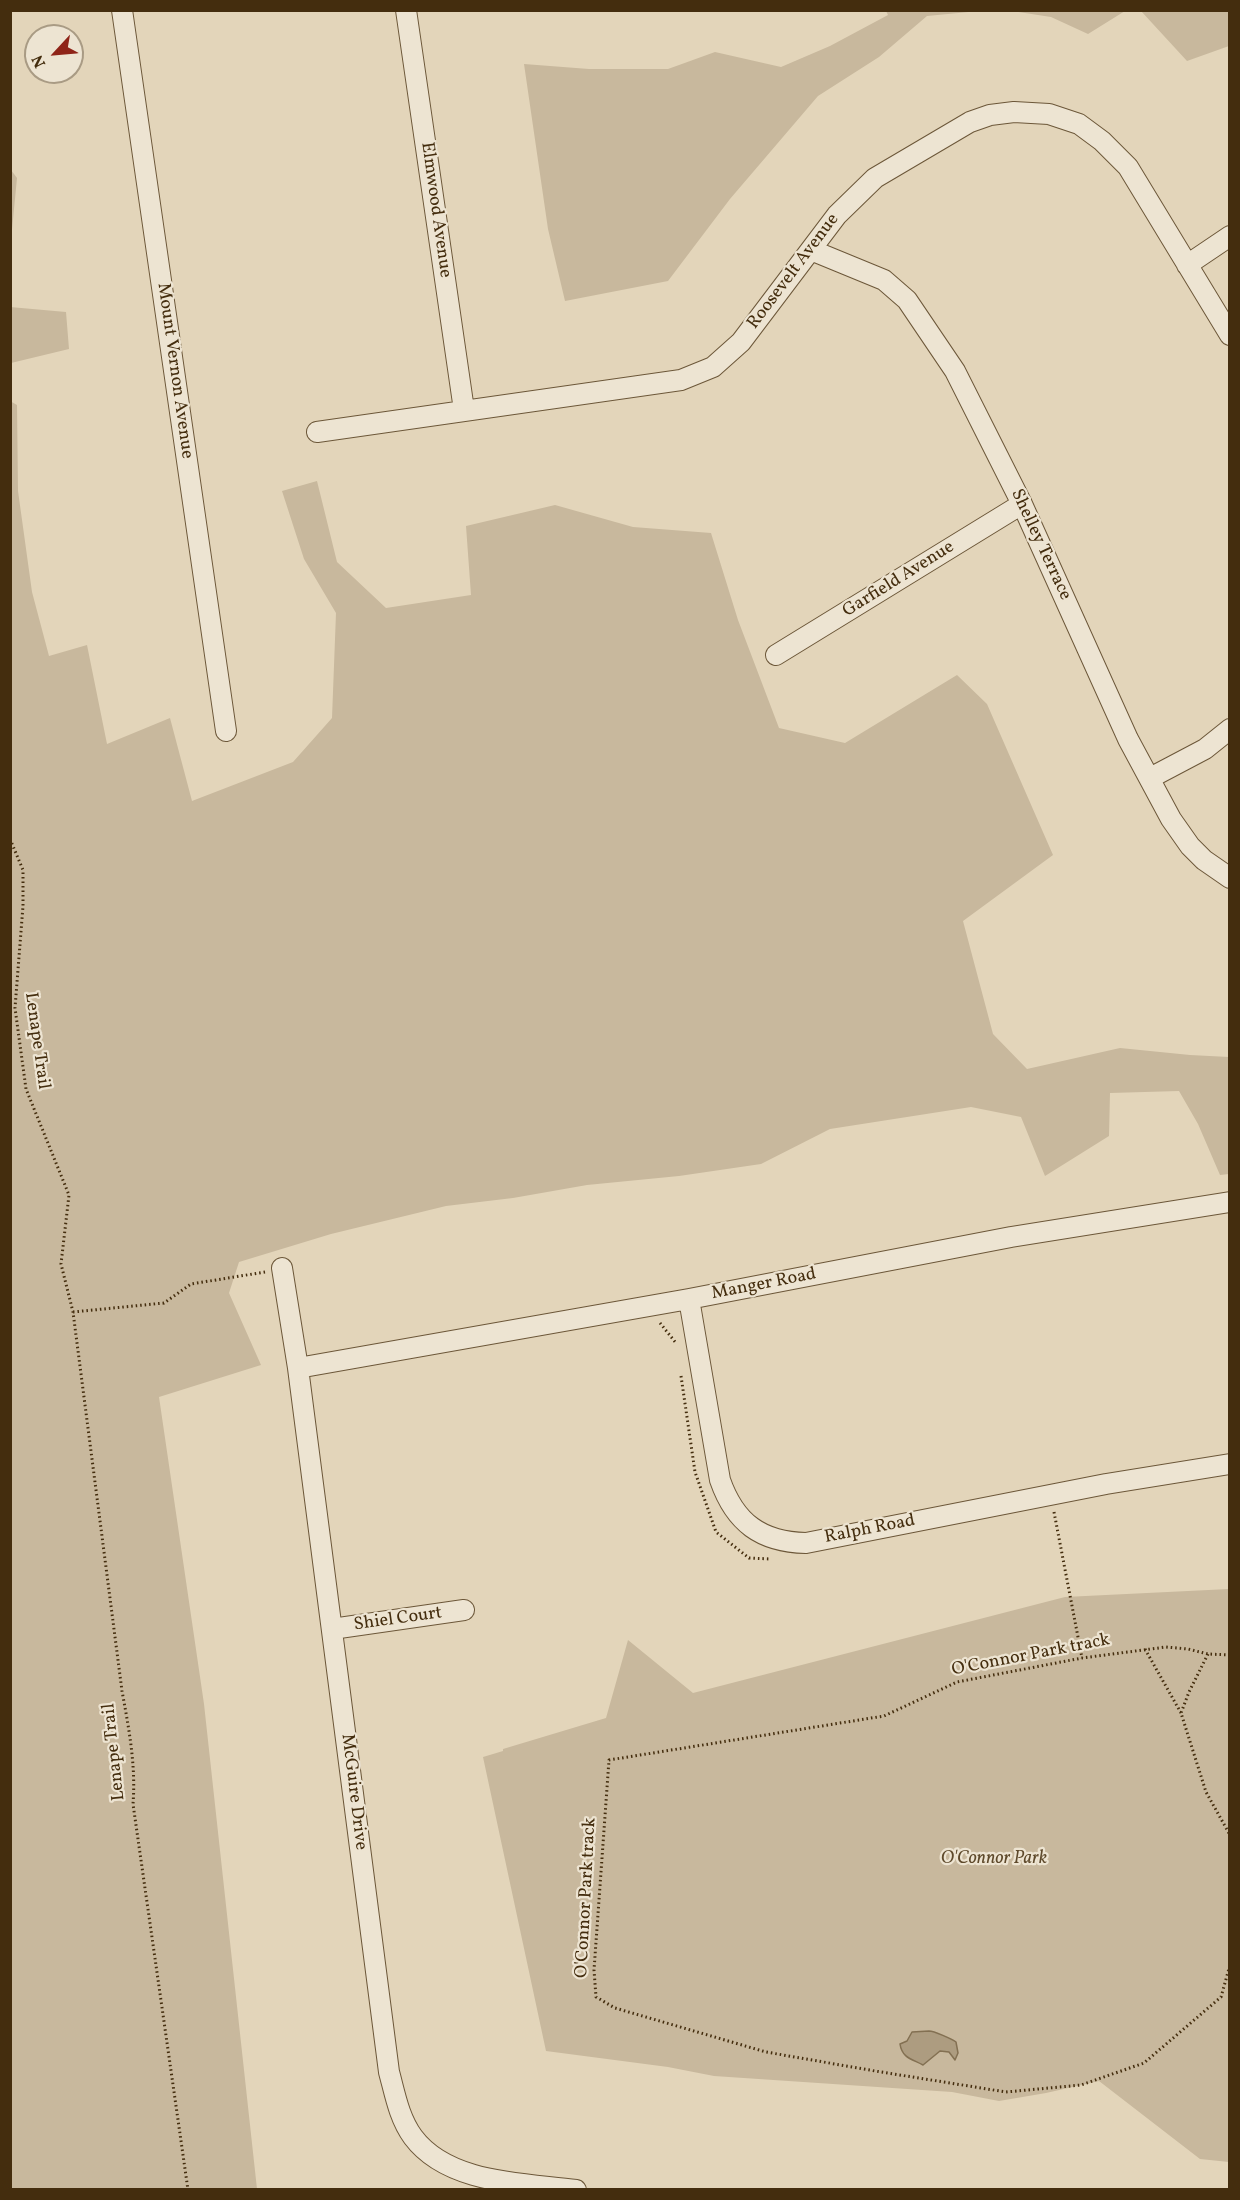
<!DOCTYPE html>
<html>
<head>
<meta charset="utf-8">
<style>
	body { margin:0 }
	#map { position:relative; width:1240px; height:2200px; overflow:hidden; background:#e3d5ba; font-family:Vollkorn,serif }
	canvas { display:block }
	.frame { position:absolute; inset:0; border:12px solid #442d0e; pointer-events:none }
	.north { position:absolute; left:24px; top:24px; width:60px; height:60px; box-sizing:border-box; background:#ede4d2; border:2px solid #a99b84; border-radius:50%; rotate:244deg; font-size:16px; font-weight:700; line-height:24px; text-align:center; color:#442d0e }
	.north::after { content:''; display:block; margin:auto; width:21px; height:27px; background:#8f2418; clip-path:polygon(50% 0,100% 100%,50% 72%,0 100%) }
</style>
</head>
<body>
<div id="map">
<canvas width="1240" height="2200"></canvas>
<div class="frame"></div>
<div class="north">N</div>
</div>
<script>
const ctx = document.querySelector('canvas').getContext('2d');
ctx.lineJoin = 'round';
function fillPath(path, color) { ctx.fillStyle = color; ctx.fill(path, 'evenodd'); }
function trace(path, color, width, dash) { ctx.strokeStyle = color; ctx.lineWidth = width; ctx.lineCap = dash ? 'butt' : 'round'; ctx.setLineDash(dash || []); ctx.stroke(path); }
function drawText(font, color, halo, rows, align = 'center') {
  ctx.font = font + ' Vollkorn,serif'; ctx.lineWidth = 4.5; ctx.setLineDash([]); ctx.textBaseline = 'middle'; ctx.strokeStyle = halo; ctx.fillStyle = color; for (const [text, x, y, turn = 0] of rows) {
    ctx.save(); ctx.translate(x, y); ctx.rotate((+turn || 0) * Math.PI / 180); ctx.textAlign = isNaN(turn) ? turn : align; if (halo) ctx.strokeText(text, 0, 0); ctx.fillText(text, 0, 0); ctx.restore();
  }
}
fillPath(new Path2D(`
	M 886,11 L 979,11 L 927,16 L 879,57 L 818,96 L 730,199 L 668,281 L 565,301 L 548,229 L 524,64 L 589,69 L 668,69 L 715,52 L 781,67 L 830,46 L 888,15 Z
	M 1012,11 L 1125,10 L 1125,11 L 1088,34 L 1051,17 Z
	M 1141,11 L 1229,11 L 1229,46 L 1187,61 Z
	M 11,170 L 17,178 L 11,240 Z
	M 10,307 L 66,312 L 69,349 L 11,363 Z
	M 10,401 L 17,405 L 18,491 L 32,592 L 49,656 L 87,645 L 107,744 L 170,718 L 192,801 L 293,762 L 332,718 L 336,613 L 304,559 L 282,491 L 317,481 L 337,562 L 386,608 L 471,595 L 466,526 L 555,505 L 633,527 L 711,533 L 738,620 L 779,728 L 845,743 L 957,675 L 987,704 L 1053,855 L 963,921 L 993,1034 L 1027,1069 L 1120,1048 L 1190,1055 L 1229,1057 L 1229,1174 L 1220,1175 L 1198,1124 L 1179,1091 L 1110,1093 L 1109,1136 L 1045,1176 L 1021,1117 L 971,1107 L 830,1129 L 761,1164 L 679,1176 L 587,1185 L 513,1198 L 446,1206 L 331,1234 L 239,1262 L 229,1293 L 261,1365 L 159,1397 L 204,1704 L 257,2189 L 11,2189 Z
	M 1229,1589 L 1229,2162 L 1200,2159 L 1099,2081 L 1046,2093 L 999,2101 L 952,2092 L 714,2076 L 668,2067 L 546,2051 L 483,1757 L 503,1751 L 503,1749 L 606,1718 L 628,1640 L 693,1693 L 1065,1597 Z`), '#c8b89d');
const water = new Path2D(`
	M 929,2031 C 934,2031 952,2039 956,2042 L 958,2053 L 955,2060 L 949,2052 L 940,2051 L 923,2065 C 912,2059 902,2058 900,2044 L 907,2041 L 912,2032 Z`);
fillPath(water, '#ad9c80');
trace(water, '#837052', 1.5);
const street = new Path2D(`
	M 122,10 L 226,731
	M 406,10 L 464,410
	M 811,250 L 884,280 L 907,300 L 955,371 L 1022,504 L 1128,739 L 1171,819 L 1190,846 L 1204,860 L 1230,878
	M 1187,265 L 1230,236
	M 317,432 L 681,380 L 713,367 L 741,342 L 837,215 L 875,178 L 970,122 L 990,115 L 1014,112 L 1049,114 L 1079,124 L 1102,141 L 1128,167 L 1230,335
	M 776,655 L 1022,504
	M 1150,778 L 1205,749 L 1230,729
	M 282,1268 L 298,1368 L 389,2072 C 395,2094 399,2118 413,2137 C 448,2184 523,2183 576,2190
	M 689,1299 L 720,1480 C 735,1523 761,1542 806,1543 L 1106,1484 L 1230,1464
	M 298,1368 L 689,1299 L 1011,1237 L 1230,1202
	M 332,1629 L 464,1610`);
trace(street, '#6c5739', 22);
trace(new Path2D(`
	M 10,839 L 23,870 L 23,906 L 15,1008 L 26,1089 L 69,1195 L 61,1264 L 73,1312 L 122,1691 C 129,1729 136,1766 133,1804 L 188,2190
	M 73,1312 L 164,1303 L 191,1284 L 265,1272
	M 660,1323 L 676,1343
	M 681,1376 L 695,1472 L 716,1532 L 749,1558 L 771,1559
	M 1054,1512 L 1082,1658
	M 1145,1649 L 1181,1713
	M 1208,1654 L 1189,1692 L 1181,1713 L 1206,1792 L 1230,1835
	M 1230,1655 L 1208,1654 L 1188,1649 L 1166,1647 L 1082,1658 L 957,1682 L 884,1716 L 609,1760 L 594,1970 L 596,1997 L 615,2008 L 766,2052 L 875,2071 L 1006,2092 L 1081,2085 L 1144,2063 L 1221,1997 L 1230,1965`), '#442d0e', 3, [1.5, 3]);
trace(street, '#ede4d2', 20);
drawText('18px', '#442d0e', '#ede4d2', [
	["Elmwood Avenue",435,210,82],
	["Roosevelt Avenue",794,272,-53],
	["Mount Vernon Avenue",174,371,82],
	["Shelley Terrace",1040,545,65],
	["Garfield Avenue",899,580,-32],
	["Lenape Trail",36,1041,82],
	["Manger Road",764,1285,-11],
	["Ralph Road",870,1530,-11],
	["Shiel Court",398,1620,-8],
	["O'Connor Park track",1031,1656,-11],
	["Lenape Trail",115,1752,-96],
	["McGuire Drive",353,1792,83],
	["O'Connor Park track",587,1898,-87]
]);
drawText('italic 18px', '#5e492b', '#ede4d2', [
	["O'Connor Park",994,1860]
]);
</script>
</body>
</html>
